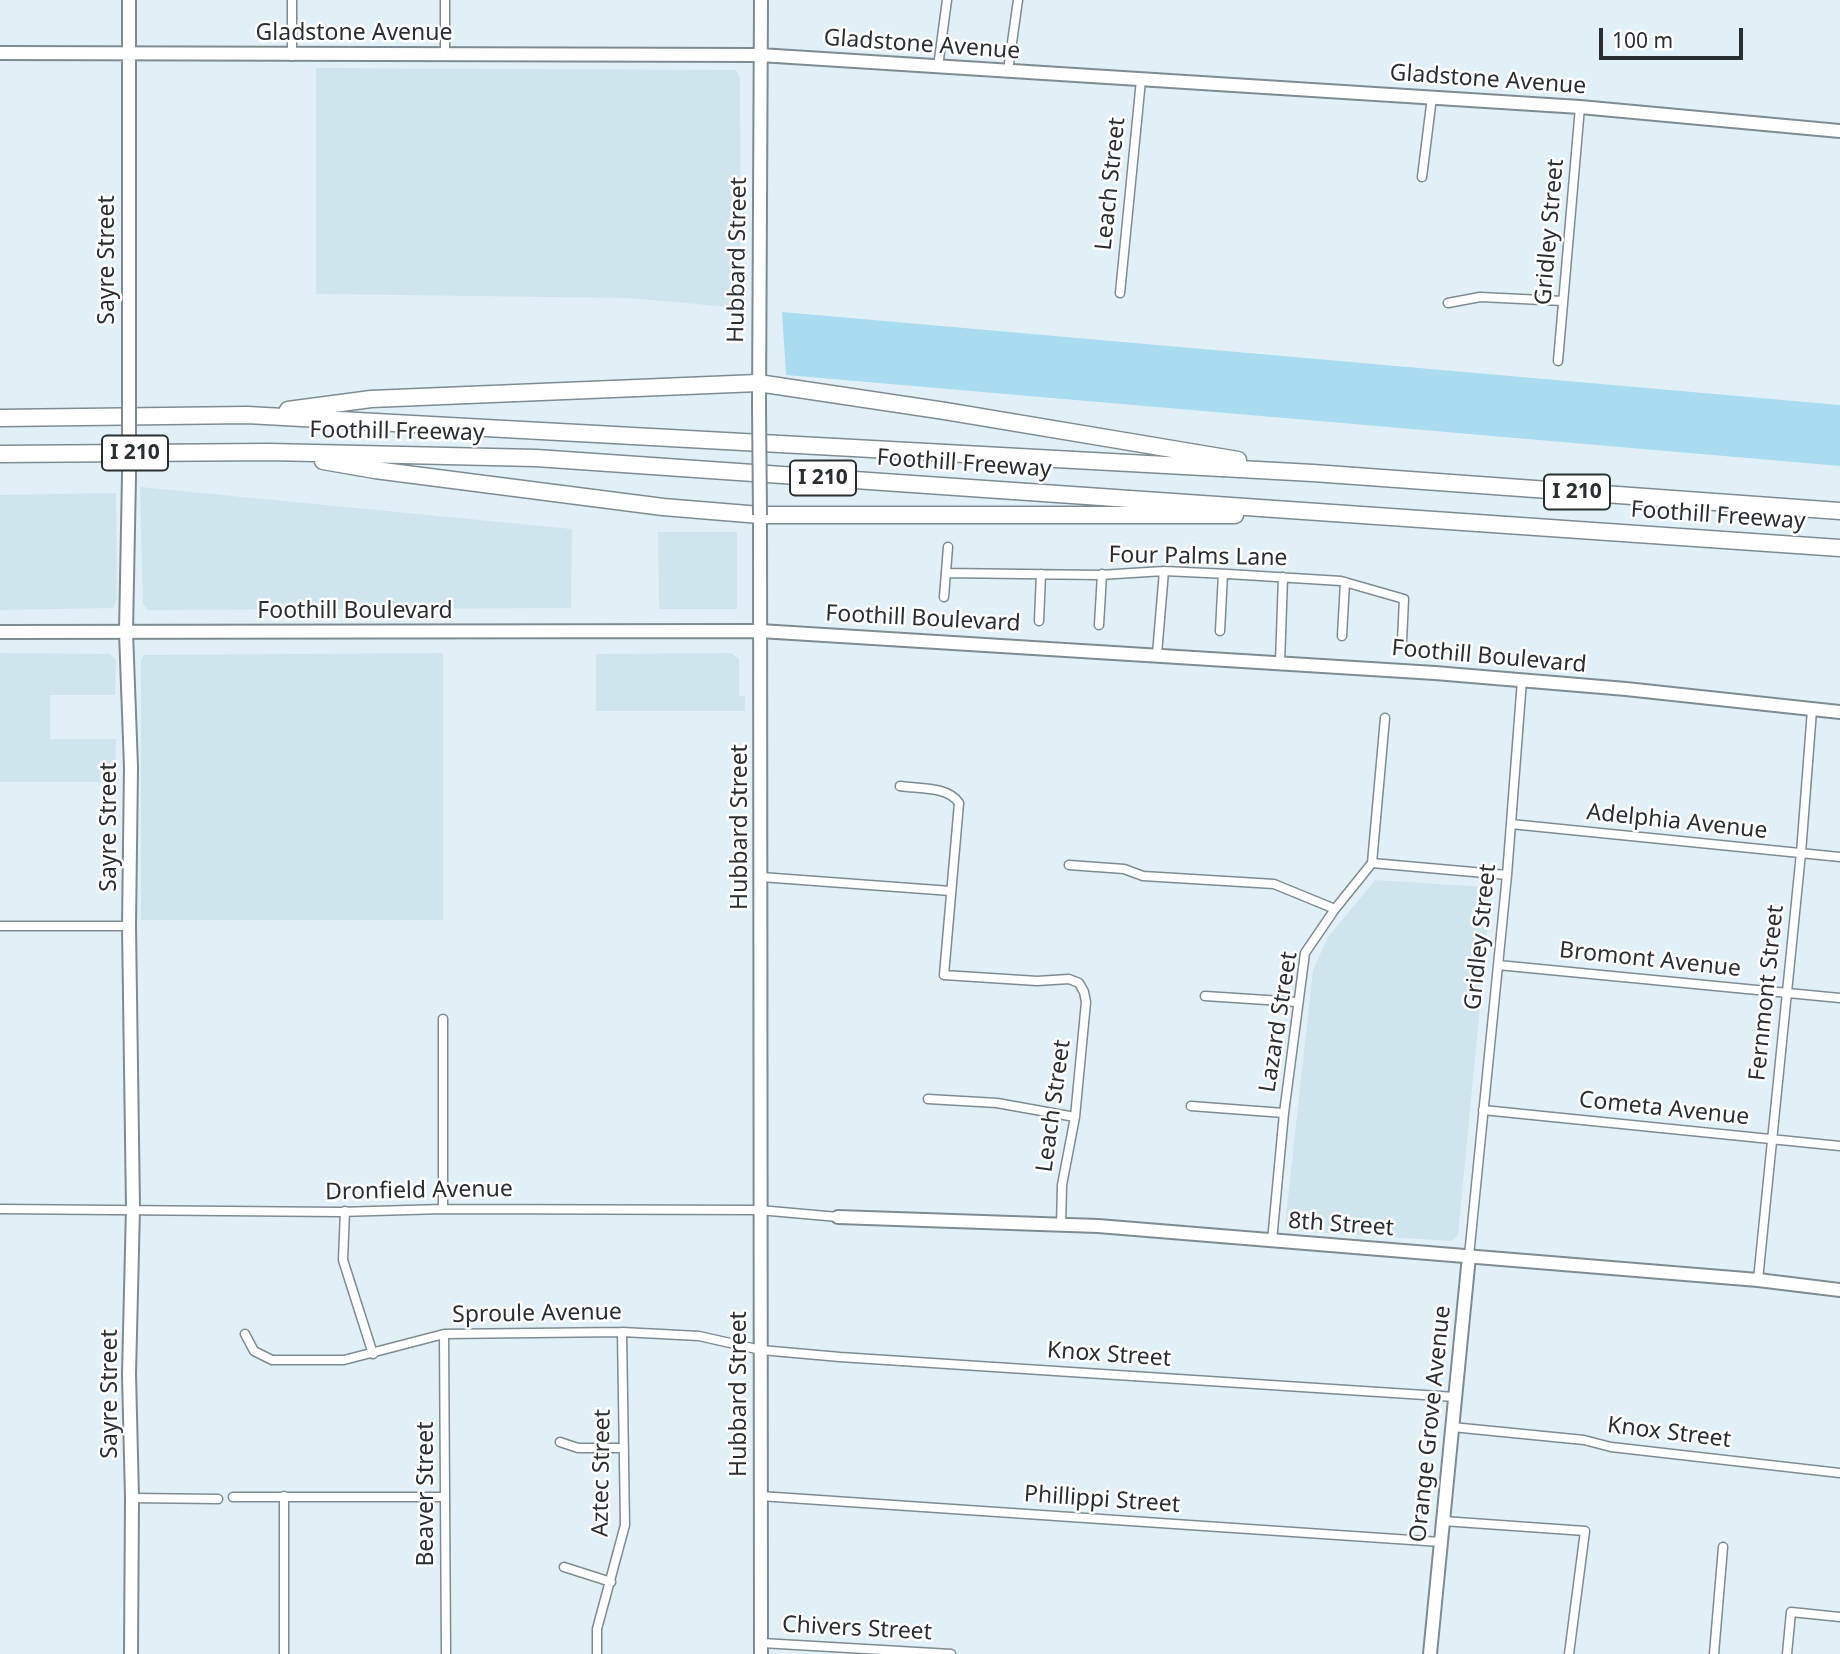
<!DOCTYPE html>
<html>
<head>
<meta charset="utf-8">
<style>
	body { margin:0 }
	#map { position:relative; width:1840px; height:1654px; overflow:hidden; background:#e1f0f6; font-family:"Noto Sans",sans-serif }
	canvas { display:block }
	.scale { position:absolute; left:1599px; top:28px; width:144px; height:32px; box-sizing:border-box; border:4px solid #292f31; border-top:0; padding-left:9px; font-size:21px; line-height:24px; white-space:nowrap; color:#292f31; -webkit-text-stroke:5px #fff; paint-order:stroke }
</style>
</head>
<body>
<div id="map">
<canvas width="1840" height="1654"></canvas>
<div class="scale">100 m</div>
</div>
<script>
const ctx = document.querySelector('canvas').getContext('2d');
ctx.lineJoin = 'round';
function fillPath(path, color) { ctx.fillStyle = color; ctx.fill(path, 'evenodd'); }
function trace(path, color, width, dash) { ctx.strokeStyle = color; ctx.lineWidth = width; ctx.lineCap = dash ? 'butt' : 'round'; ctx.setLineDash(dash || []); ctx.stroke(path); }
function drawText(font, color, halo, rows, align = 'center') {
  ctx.font = font + ' "Noto Sans",sans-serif'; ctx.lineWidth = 5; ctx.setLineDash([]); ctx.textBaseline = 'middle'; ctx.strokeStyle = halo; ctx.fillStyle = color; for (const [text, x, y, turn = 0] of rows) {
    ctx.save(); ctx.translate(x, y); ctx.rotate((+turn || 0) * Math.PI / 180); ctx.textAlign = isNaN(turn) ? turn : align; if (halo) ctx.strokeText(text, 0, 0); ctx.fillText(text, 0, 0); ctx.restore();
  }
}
fillPath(new Path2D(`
	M 316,68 L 736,70 L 740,78 L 741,308 L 628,298 L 316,294 Z
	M 140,487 L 572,529 L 571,608 L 148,610 L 143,604 Z
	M 116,493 L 117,599 L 113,608 L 0,610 L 0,495 Z
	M 658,532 L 737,532 L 737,609 L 659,609 Z
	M 0,653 L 110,654 L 116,660 L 115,695 L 50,695 L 50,739 L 116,739 L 115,782 L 0,782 Z
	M 443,653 L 443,920 L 141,920 L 141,660 L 144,655 Z
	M 731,653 L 739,659 L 739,696 L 745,696 L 745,711 L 596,711 L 596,654 Z
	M 1375,880 L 1485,887 L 1491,891 L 1458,1235 L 1452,1241 L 1291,1231 L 1285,1225 L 1313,970 L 1328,937 Z`), '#cfe5ee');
fillPath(new Path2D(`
	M 782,312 L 1840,405 L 1840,466 L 786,375 Z`), '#a9dcf0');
const street = new Path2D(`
	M 292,0 L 292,56
	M 445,54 L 445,0
	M 938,67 L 947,0
	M 1008,71 L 1018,0
	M 1422,177 L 1432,97
	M 1120,293 L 1141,80
	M 1448,303 L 1480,297 L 1563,301
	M 1558,361 L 1580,107
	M 946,573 L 1100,575 L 1164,571 L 1228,574 L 1341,581 L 1404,599 L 1402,641
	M 944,597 L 948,547
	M 1039,621 L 1041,574
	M 1099,625 L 1102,574
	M 1220,631 L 1223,574
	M 1342,636 L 1345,582
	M 1157,654 L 1164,571
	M 1280,663 L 1283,577
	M 900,786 C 919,789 948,786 959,803 L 944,975 L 1037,981 L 1069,979 L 1079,983 L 1084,992 L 1086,1002 L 1075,1117 L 1062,1185 L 1061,1226
	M 1511,824 L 1840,857
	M 1372,863 L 1507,875
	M 1069,865 L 1124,869 L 1143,876 L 1274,884 L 1335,909
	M 761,877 L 951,891
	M 0,926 L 129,926
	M 1498,965 L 1840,998
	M 1205,996 L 1297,1002
	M 928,1099 L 997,1103 L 1075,1117
	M 1191,1106 L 1284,1113
	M 1483,1110 L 1840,1146
	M 0,1209 L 339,1212 L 443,1209 L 759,1210 L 838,1217
	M 443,1209 L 443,1019
	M 345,1211 L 343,1260 L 373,1354
	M 1272,1241 L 1284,1113 L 1305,953 L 1335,909 L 1372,863 L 1385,718
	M 1469,1256 L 1507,875 L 1522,680
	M 1758,1280 L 1801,853 L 1812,710
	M 245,1334 L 254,1351 L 272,1360 L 344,1360 L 444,1334 L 622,1332 L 699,1336 L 761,1350 L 840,1357 L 1455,1397
	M 444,1334 L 446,1654
	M 1452,1427 L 1584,1440 L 1611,1447 L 1840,1473
	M 560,1442 L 578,1448 L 624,1448
	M 760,1496 L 1441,1542
	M 233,1497 L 445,1497
	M 132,1498 L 218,1499
	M 1443,1521 L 1585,1531 L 1569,1654
	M 564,1567 L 611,1582
	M 762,1643 L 951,1654
	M 284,1654 L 284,1496
	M 597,1654 L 597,1629 L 625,1525 L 622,1332
	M 1714,1654 L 1723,1547
	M 1787,1654 L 1791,1612 L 1840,1617`);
const secondary = new Path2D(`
	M 0,53 L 760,55 L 1580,107 L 1840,131
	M 129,383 L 129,0
	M 759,406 L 761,0
	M 129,476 L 126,632 L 131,767 L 129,926 L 133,1208 L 129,1374 L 132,1498 L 131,1654
	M 760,515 L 761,1654
	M 838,1217 L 1098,1226 L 1758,1280 L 1840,1290
	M 1430,1654 L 1469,1256`);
const primary = new Path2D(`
	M 0,632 L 760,631 L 1435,673 L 1626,689 L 1840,712`);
const highway = new Path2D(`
	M 288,410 L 371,399 L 758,383 L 945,411 L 1238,460
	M 0,418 L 247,415 L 1313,473 L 1840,511
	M 0,454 L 269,452 L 536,458 L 1840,548
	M 323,461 L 375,470 L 663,507 L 760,515 L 1235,515`);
trace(street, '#7e8c91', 11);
trace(secondary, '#7e8c91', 16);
trace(primary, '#7e8c91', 16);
trace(highway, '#7e8c91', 19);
trace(street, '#fff', 8);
trace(secondary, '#fff', 12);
trace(primary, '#fff', 12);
trace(highway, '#fff', 16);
const secondaryBridge = new Path2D(`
	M 759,406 L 760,515
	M 129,476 L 129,383`);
trace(secondaryBridge, '#7e8c91', 16, []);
trace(secondaryBridge, '#fff', 12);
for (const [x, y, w] of [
	[135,453,66],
	[823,478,66],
	[1577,492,66]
]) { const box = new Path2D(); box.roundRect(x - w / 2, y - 17.5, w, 35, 5); ctx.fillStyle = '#fff'; ctx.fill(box); trace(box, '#292f31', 2); }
drawText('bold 21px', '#292f31', null, [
	["I 210",135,453],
	["I 210",823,478],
	["I 210",1577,492]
]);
drawText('23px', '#292f31', '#fff', [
	["Gladstone Avenue",354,33],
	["Gladstone Avenue",922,45,4],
	["Gladstone Avenue",1488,80,4],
	["Leach Street",1111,184,-84],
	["Gridley Street",1550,232,-85],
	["Sayre Street",107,260,-90],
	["Hubbard Street",738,260,-89],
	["Foothill Freeway",397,432,1],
	["Foothill Freeway",964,464,4],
	["Foothill Freeway",1718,516,4],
	["Four Palms Lane",1198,557,1],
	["Foothill Boulevard",355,611],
	["Foothill Boulevard",923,619,3],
	["Foothill Boulevard",1489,657,5],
	["Adelphia Avenue",1677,822,6],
	["Sayre Street",109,827,-90],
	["Hubbard Street",740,827,-90],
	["Gridley Street",1481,937,-84],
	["Bromont Avenue",1650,960,6],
	["Fernmont Street",1767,993,-84],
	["Lazard Street",1279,1022,-81],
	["Leach Street",1054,1106,-82],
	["Cometa Avenue",1664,1109,6],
	["Dronfield Avenue",419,1191,-1],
	["8th Street",1341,1225,4],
	["Sproule Avenue",537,1314,-1],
	["Knox Street",1109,1355,4],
	["Sayre Street",110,1394,-90],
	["Hubbard Street",739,1394,-90],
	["Orange Grove Avenue",1431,1424,-84],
	["Knox Street",1669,1433,7],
	["Aztec Street",602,1473,-89],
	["Beaver Street",426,1494,-90],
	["Phillippi Street",1102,1500,4],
	["Chivers Street",857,1629,3]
]);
</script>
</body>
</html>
